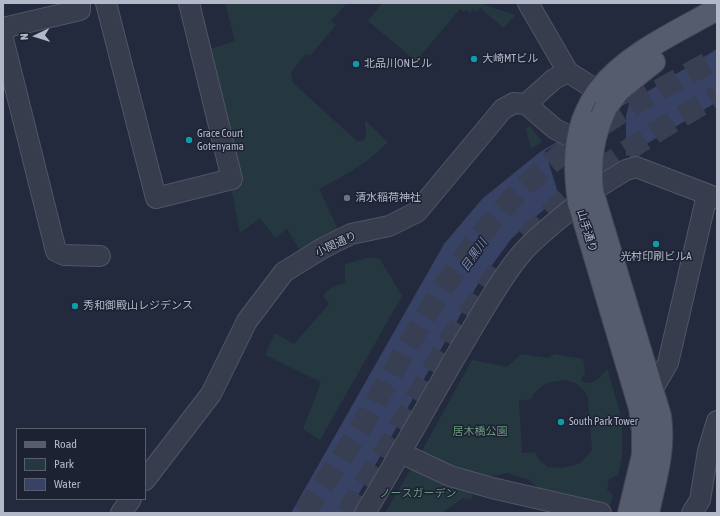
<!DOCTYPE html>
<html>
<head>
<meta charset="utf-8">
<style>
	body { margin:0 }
	#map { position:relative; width:720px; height:516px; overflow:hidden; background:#232a3e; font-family:"Asap Condensed",sans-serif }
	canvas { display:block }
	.frame { position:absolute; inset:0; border:4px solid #b3b8c9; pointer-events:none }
	.legend { position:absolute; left:16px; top:428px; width:130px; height:72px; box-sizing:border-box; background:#1d2233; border:1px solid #595e6f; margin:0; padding:5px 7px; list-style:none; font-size:12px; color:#b3b8c9 }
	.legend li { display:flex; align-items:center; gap:8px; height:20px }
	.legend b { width:20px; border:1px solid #595e6f }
	.north { position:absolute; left:16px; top:16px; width:40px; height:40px; -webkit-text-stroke:3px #1d2233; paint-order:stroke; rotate:266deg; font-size:11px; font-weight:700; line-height:16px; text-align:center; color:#b3b8c9 }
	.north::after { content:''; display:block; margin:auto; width:14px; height:18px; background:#b3b8c9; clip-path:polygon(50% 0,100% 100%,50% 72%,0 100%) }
</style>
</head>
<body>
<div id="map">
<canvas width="720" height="516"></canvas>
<div class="frame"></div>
<ul class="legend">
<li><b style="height:5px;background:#555c6e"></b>Road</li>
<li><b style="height:11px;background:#25383f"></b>Park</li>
<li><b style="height:11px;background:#374265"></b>Water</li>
</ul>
<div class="north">N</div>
</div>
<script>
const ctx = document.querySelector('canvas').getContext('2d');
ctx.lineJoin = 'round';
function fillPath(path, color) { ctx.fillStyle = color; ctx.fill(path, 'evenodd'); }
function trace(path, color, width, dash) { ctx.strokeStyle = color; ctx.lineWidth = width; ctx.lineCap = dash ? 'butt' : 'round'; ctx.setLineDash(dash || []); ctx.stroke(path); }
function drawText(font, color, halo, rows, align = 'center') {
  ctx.font = font + ' "Asap Condensed","Noto Sans JP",sans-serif'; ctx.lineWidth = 3; ctx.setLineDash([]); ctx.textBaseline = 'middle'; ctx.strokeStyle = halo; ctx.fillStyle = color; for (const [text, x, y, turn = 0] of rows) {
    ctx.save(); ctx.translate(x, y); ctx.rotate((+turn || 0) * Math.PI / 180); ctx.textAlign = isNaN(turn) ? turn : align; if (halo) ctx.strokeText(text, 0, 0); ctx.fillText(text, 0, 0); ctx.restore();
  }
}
fillPath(new Path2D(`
	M 225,3 L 347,3 L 331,21 L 336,25 L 310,56 L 305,54 L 291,73 L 293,83 L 357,141 L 363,141 L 366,136 L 365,120 L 388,142 C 368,163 344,176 319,189 L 340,233 L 303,255 L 287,229 L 275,238 L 260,218 L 240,233 L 231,187 L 243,184 L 210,49 L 235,41 Z
	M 382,3 L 479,3 L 515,15 L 504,28 L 480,8 L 477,12 L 473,9 L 470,13 L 466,9 L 464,12 L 460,9 L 416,61 L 368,21 Z
	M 529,125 L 542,142 L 531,149 L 526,129 Z
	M 371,257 L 380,259 L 402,296 L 320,440 L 303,429 L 321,382 L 265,355 L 275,333 L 294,344 L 329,304 L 323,295 L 334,286 L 345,283 L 345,264 Z
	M 521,354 L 548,358 L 555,354 L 583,359 L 585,373 L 580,381 C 592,386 598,381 605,371 L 608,370 L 622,421 L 622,455 L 618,475 L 609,479 L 607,490 L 613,495 L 609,508 L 542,492 L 530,480 L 520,477 L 507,473 L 489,477 L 449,466 L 422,451 L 472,360 L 507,367 ZM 564,380 C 576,382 582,386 588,397 L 592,450 L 581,463 L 563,468 L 548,467 L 539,460 L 535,452 L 522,453 L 519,401 L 531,399 C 541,383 545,383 564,380 Z
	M 411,469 L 445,485 L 473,494 L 471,500 L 463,498 L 442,513 L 385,513 Z`), '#25383f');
fillPath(new Path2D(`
	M 717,49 L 717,102 L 559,196 L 512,238 L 478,284 L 348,513 L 291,513 L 444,244 L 482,199 L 540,152 L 644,91 L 646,97 L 645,93 Z`), '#374265');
fillPath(new Path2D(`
	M 634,99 L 629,104 L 626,116 L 626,158 L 560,199 L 545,151 Z`), '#232a3e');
trace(new Path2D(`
	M 527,238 C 579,177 648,135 717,96
	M 304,513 C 327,479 351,445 371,410 C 417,331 459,249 526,185 C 583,131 649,95 717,58
	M 347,513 L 395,435 L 450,340 L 499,270`), '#393f53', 22, [22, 11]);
const minor = new Path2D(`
	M 106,3 L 156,198 L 232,179 L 189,3
	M 528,3 L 568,72 L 598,91
	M 3,28 L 80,10 L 80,3
	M 3,39 L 56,251 L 64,255 L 100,256
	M 526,104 L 554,79 L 568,72
	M 592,191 L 626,170 L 636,167 L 717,198
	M 652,390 L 668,363 L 707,195
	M 401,453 L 450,476 L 492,488 L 601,513
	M 145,480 L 211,394 L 247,321 L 284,272 L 323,248 L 351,234 L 389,226 L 417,212 L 503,109 L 514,103 L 526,104 L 555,129 L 577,140
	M 121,513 L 131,499
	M 365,513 C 402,452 435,390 472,329 C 486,305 504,274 522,253 C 539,234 559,219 579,203
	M 692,513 L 700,500 L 708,451 L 717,421`);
const major = new Path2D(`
	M 606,107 L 619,90 L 654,62
	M 583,120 C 587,110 592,99 599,90 C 628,53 677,32 717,9
	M 592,191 L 660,416 C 665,450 655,480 648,513
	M 579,203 L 640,408 L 643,431 L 643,455 L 629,513`);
trace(minor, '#505566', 22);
trace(major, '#414657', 24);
trace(minor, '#383d4e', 20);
trace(major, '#555c6e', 22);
const majorBridge = new Path2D(`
	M 592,191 C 589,160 593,135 606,107
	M 579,203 C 575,174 574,147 583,120`);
trace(majorBridge, '#414657', 24, []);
trace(majorBridge, '#555c6e', 22);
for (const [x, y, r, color] of [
	[474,59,4,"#0f9aa8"],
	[356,64,4,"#0f9aa8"],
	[189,140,4,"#0f9aa8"],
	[347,198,4,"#6b7280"],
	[656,244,4,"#0f9aa8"],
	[75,306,4,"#0f9aa8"],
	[561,422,4,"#0f9aa8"]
]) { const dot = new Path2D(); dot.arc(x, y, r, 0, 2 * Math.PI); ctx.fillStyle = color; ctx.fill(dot); trace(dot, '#1d2233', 1.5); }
drawText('11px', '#b3b8c9', '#1d2233', [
	["大崎MTビル",482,59],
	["北品川ONビル",364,64],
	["Grace Court",197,134],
	["Gotenyama",197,147],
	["清水稲荷神社",355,198],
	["光村印刷ビルA",656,257,"center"],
	["秀和御殿山レジデンス",83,306],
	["South Park Tower",569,422]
], 'left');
drawText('11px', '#b3b8c9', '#1d2233', [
	["山手通り",587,231,73],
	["小関通り",336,244,-25]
]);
drawText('11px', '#6a9a7d', '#1d2233', [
	["居木橋公園",480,432],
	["ノースガーデン",418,494]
]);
drawText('italic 12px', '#7b89b2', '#1d2233', [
	["目黒川",474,255,-55]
]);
</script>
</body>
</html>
